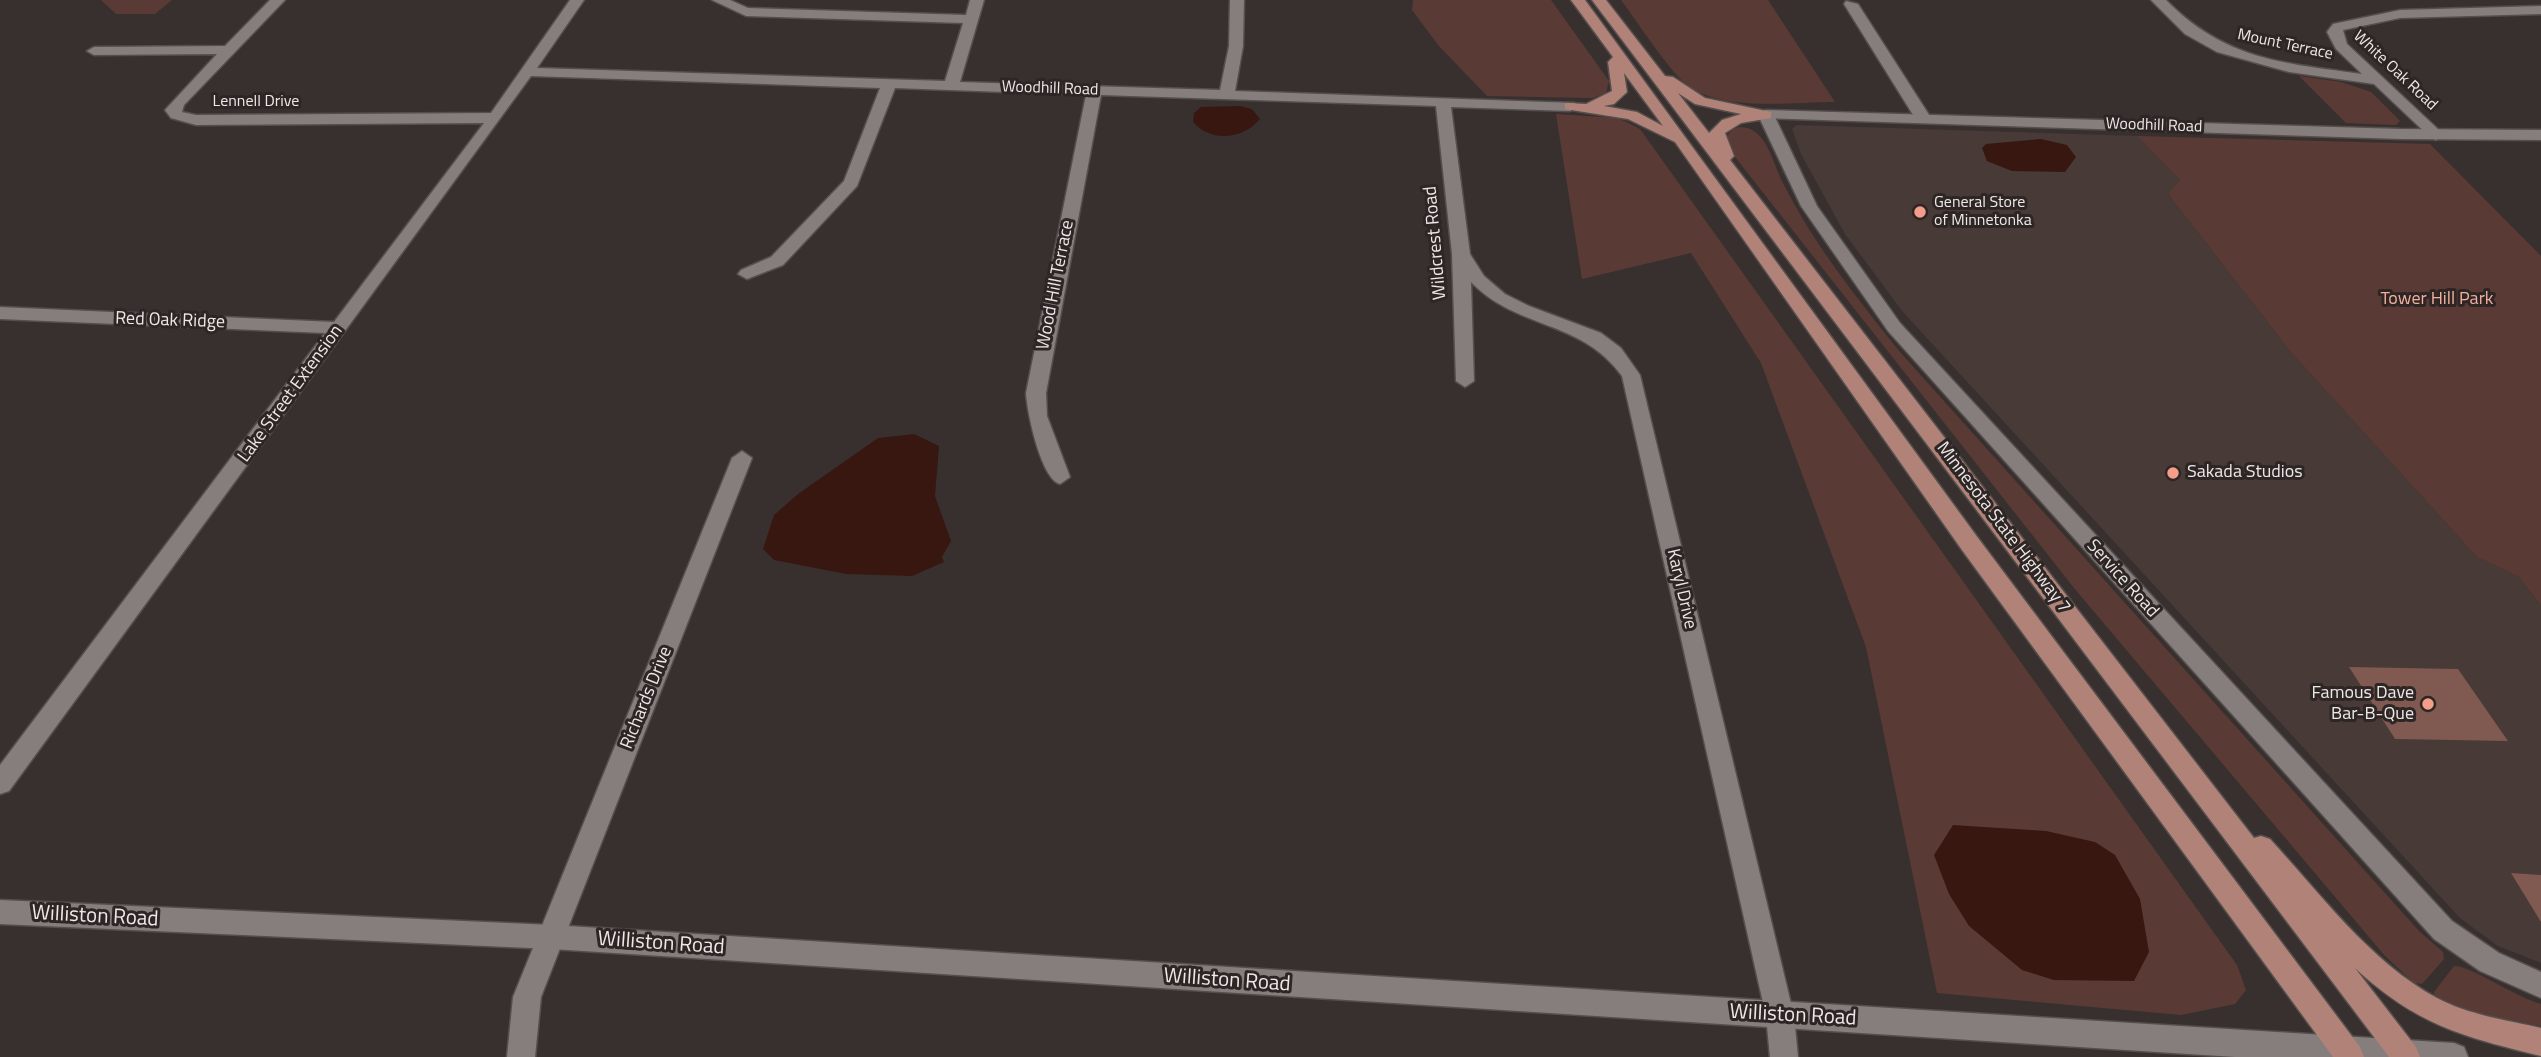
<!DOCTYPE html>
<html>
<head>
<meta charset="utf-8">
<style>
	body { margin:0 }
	canvas { display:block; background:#37302e }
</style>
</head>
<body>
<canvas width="2541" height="1057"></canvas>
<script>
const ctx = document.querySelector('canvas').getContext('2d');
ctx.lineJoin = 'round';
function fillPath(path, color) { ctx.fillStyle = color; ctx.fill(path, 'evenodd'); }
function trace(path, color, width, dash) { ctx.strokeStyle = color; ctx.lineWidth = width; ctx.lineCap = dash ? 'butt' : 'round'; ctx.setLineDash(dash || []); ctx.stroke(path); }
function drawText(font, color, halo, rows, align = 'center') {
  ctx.font = font + ' "Titillium Web",sans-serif'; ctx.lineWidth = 6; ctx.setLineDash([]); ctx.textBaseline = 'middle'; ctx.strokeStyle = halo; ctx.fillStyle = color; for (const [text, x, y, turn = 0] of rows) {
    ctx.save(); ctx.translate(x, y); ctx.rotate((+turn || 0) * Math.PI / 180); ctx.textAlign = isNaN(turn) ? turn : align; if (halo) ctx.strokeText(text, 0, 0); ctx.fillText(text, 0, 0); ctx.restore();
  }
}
fillPath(new Path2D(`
	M 1797,125 L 2137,136 L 2181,181 L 2168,194 L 2290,351 L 2477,557 L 2519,577 L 2541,605 L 2541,963 L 2498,946 L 2460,918 L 1903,312 L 1845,234 L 1801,154 L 1792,129 Z`), '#473a37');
fillPath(new Path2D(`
	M 101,0 L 172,0 L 155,14 L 116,14 Z
	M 1413,0 L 1551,0 L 1609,81 L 1606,93 L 1592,98 L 1487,96 L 1439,46 L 1412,10 Z
	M 1621,0 L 1768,0 L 1835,102 C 1791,102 1723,112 1687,85 C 1669,71 1637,21 1621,0 Z
	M 2299,76 L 2341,82 L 2371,92 L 2400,121 L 2396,125 L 2346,123 Z
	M 1556,114 L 1618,118 L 1640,129 L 2237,965 L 2246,990 L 2235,1004 L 2181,1015 L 1937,993 L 1866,647 L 1761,363 L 1691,253 L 1582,279 Z
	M 1740,127 C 1767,127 1772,163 1783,183 C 1814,245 1857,298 1900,352 L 2419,931 L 2443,952 L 2444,959 L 2422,984 L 2414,983 L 2385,956 L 2074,588 L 1728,148 L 1725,141 C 1729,133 1731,129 1740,127 Z
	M 2137,136 L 2430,144 L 2541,256 L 2541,605 L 2519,577 L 2477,557 L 2290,351 L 2168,194 L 2180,180 Z
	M 2454,966 C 2472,966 2515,997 2541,1004 L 2541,1026 C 2502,1021 2469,1018 2435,998 L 2434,992 Z`), '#5a3a34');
fillPath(new Path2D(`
	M 1240,106 L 1252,109 L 1260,119 C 1244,139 1211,143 1193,122 L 1194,113 L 1201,107 Z
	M 2041,139 L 2067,145 L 2076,157 L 2065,172 L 2012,171 L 1987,161 L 1982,148 L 1986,144 Z
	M 914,434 L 939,446 L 935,496 L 951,541 L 942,557 L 944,562 L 912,576 L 846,574 L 774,560 L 763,549 L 774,515 L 798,494 L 878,438 Z
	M 1953,825 L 2046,831 L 2095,842 L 2115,855 L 2140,899 L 2149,952 L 2134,981 L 2054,980 L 2022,970 L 1969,926 L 1949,894 L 1934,855 Z`), '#381710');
fillPath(new Path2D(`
	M 2349,667 L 2458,669 L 2508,741 L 2395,739 Z
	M 2511,873 L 2541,875 L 2541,922 Z`), '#805950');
const minor = new Path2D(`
	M 270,0 L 285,0 L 184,105 L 182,112 L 196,115 L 491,113 L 570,0 L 584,0 L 537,68 L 945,81 L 963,23 L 746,16 L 712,0 L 730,0 L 748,8 L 966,15 L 970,0 L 984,0 L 960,82 L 1220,90 L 1229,46 L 1230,0 L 1244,0 L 1243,46 L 1235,91 L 1575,103 L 1578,106 L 1570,111 L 1451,107 L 1470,254 L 1484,276 L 1505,294 L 1529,306 L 1601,333 L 1621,348 L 1640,375 L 1794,1016 L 1790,1025 L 1780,1029 L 1770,1025 L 1766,1016 L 1622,376 C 1581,319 1517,330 1471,282 L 1474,381 L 1465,387 L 1456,381 L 1452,254 L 1436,106 L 1101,95 L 1046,393 L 1047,416 L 1070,477 L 1060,484 C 1041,479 1027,412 1026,393 L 1086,95 L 895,88 L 857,186 L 783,265 L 747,279 L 738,274 L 741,270 L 771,257 L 844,181 L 880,88 L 531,76 L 9,791 L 0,794 L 0,765 L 325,333 L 0,319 L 0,307 L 334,322 L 484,123 L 196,125 L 171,118 L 165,110 L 217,54 L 94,55 L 87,51 L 94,47 L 225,46 Z
	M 2151,0 L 2166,0 C 2225,60 2283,63 2362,74 L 2336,49 L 2327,32 L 2333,24 L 2400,10 L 2541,6 L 2541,14 L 2400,18 L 2343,30 L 2347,44 L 2441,132 L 2444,135 L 2436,140 L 2431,138 L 2374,84 L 2289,72 L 2217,52 L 2185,34 Z
	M 1846,1 L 1858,4 L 1931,118 L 1928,121 L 1918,121 L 1915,118 L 1844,4 Z
	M 1766,110 L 1774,115 L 1817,206 L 1900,323 L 2452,921 L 2499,953 L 2541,972 L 2541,998 L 2480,971 L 2434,939 L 1888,331 L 1801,206 L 1758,115 Z
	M 742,451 L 752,458 L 541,997 L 535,1057 L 507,1057 L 513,997 L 732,458 Z`);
const tertiary = new Path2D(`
	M 1766,110 L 2401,129 L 2541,130 L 2541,140 L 2401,139 L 1761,118 L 1761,112 Z
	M 1780,1003 L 1790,1007 L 1794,1016 L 1798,1057 L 1770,1057 L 1766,1016 L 1770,1007 Z`);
const secondary = new Path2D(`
	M 0,900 L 552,925 L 2454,1043 L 2464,1047 L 2468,1057 L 2235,1057 L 552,949 L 0,924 Z`);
const primary = new Path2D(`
	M 1571,0 L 1585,0 L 1978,538 L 2360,1047 L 2364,1057 L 2333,1057 L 1962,550 L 1675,142 L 1628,119 L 1565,109 L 1565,103 L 1586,104 L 1612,91 L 1608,62 L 1613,57 ZM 1624,73 L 1663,126 L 1637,112 L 1604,106 L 1614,104 L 1627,92 Z
	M 1592,0 L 1606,0 L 1665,76 L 1673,77 L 1705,98 L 1771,112 L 1771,118 L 1741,123 L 1725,133 L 1734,156 L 1730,160 L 2254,838 L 2261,836 L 2270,839 C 2321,894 2370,962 2437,998 C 2469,1015 2507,1020 2541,1028 L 2541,1056 C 2463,1037 2415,1024 2355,968 L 2416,1047 L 2420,1057 L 2389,1057 ZM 1678,93 L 1695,104 L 1741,114 L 1722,120 L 1709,133 Z`);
trace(minor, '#544e4c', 3);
trace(tertiary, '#544e4c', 3);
trace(secondary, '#544e4c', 3);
trace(primary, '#544e4c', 3);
fillPath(minor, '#867e7c');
fillPath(tertiary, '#867e7c');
fillPath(secondary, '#867e7c');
fillPath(primary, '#b08278');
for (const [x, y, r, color] of [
	[1920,212,7,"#f49d8b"],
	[2173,473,7,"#f49d8b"],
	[2428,704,7,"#f49d8b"]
]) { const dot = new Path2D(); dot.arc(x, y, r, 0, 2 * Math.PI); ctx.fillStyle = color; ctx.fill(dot); trace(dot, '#2d2624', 2.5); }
drawText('16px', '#ece8e7', '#2d2624', [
	["Mount Terrace",2285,45,12],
	["White Oak Road",2395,71,43],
	["Woodhill Road",1050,89,2],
	["Lennell Drive",256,102],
	["Woodhill Road",2154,126,2]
]);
drawText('16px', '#ece8e7', '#2d2624', [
	["General Store",1934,203],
	["of Minnetonka",1934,221]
], 'left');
drawText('18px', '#ece8e7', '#2d2624', [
	["Wildcrest Road",1436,243,-95],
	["Wood Hill Terrace",1056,285,-79],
	["Red Oak Ridge",170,321,2],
	["Lake Street Extension",291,394,-54],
	["Minnesota State Highway 7",2003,528,53],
	["Service Road",2122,579,48],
	["Karyl Drive",1681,589,77],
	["Richards Drive",647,698,-68]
]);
drawText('18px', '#f4afa0', '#2d2624', [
	["Tower Hill Park",2437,300]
]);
drawText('18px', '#ece8e7', '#2d2624', [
	["Sakada Studios",2187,473],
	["Famous Dave",2414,694,"right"],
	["Bar-B-Que",2414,715,"right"]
], 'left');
drawText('21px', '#ece8e7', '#2d2624', [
	["Williston Road",95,917,3],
	["Williston Road",661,944,4],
	["Williston Road",1227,981,4],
	["Williston Road",1793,1016,3]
]);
</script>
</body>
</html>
